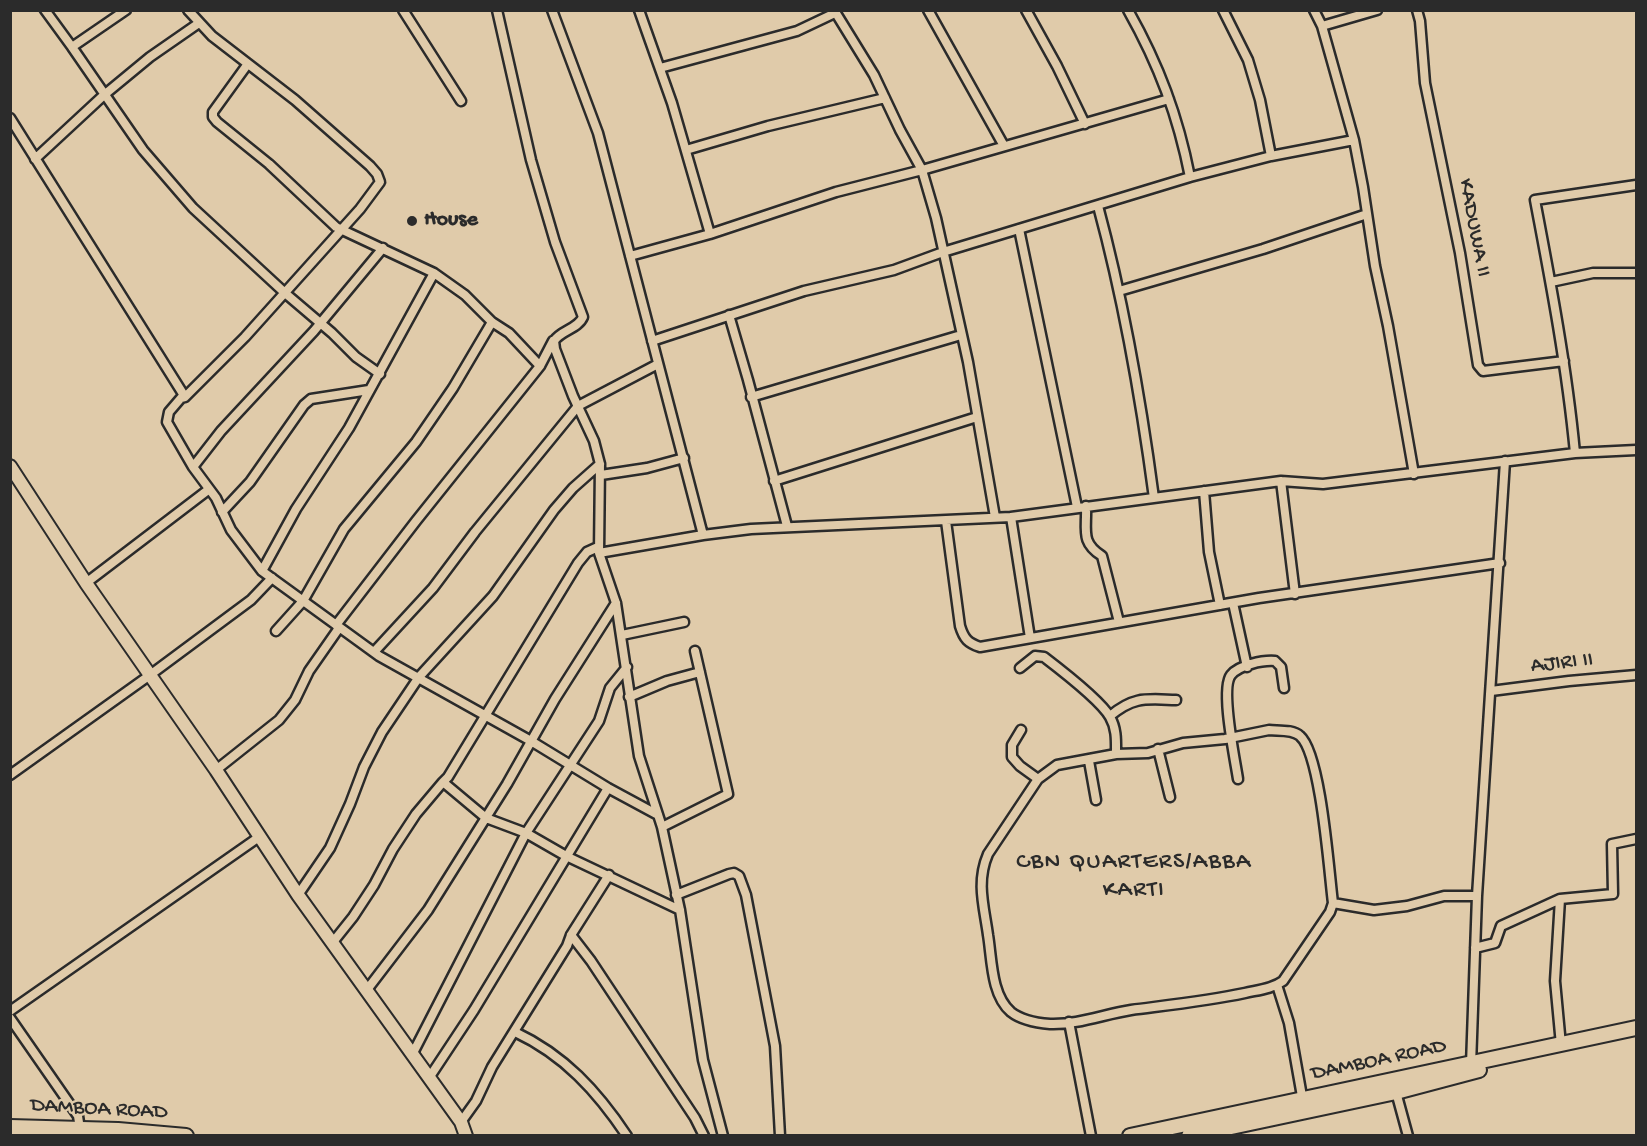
<!DOCTYPE html>
<html>
<head>
<meta charset="utf-8">
<style>
	body { margin:0 }
	#map { position:relative; width:1647px; height:1146px; overflow:hidden; background:#e0cbaa; font-family:"Gochi Hand",sans-serif }
	canvas { display:block }
	.frame { position:absolute; inset:0; border:12px solid #2b2b2b; pointer-events:none }
</style>
</head>
<body>
<div id="map">
<canvas width="1647" height="1146"></canvas>
<div class="frame"></div>
</div>
<script>
const ctx = document.querySelector('canvas').getContext('2d');
ctx.lineJoin = 'round';
function trace(path, color, width, dash) { ctx.strokeStyle = color; ctx.lineWidth = width; ctx.lineCap = dash ? 'butt' : 'round'; ctx.setLineDash(dash || []); ctx.stroke(path); }
function drawText(font, color, halo, rows, align = 'center') {
  ctx.font = font + ' "Gochi Hand",sans-serif'; ctx.lineWidth = 4.5; ctx.setLineDash([]); ctx.textBaseline = 'middle'; ctx.strokeStyle = halo; ctx.fillStyle = color; for (const [text, x, y, turn = 0] of rows) {
    ctx.save(); ctx.translate(x, y); ctx.rotate((+turn || 0) * Math.PI / 180); ctx.textAlign = isNaN(turn) ? turn : align; if (halo) ctx.strokeText(text, 0, 0); ctx.fillText(text, 0, 0); ctx.restore();
  }
}
const street = new Path2D(`
	M 45,10 L 72,47 L 143,150 L 193,208 L 285,293 L 332,333 L 356,357 L 380,374
	M 188,10 L 212,36 L 295,100 L 370,166 L 377,174 L 380,182 L 360,209 L 245,337 L 185,397 L 181,398 L 169,412 L 167,422 L 193,467 L 216,498 L 231,530 L 262,571 L 379,656 L 531,741 L 608,788 L 658,815
	M 403,10 L 461,101
	M 497,10 L 531,160 L 555,242 L 583,317 C 578,329 561,330 554,341 L 555,349 L 573,396 L 594,441 L 600,464 L 599,553 L 616,603 L 639,756 L 662,827 L 680,910 L 703,1060 L 723,1136
	M 552,10 L 598,133 L 703,535
	M 639,10 L 672,103 L 710,234
	M 834,10 L 874,75 L 900,130 L 922,170 L 936,218 L 968,362 L 995,517
	M 928,10 L 1004,146
	M 1026,10 L 1057,66 L 1085,124
	M 1128,10 C 1159,65 1178,116 1190,177
	M 1223,10 L 1248,60 L 1260,100 L 1271,156
	M 1314,10 L 1322,26 L 1354,140 L 1363,187 L 1375,266 L 1388,326 L 1414,474
	M 1417,10 L 1420,21 L 1425,83 L 1460,253 L 1478,365 L 1483,371 L 1564,361
	M 1322,26 L 1377,10
	M 72,47 L 126,10
	M 247,65 L 213,112 L 213,117 L 217,122 L 269,164 L 336,227 L 434,273 L 465,295 L 492,322 L 509,333 L 540,366
	M 660,68 L 797,31 L 835,13
	M 10,118 L 185,397
	M 686,150 L 768,126 L 885,98
	M 35,159 L 104,95 L 150,57 L 199,23
	M 1098,206 C 1124,302 1141,400 1154,498
	M 1019,229 L 1077,507
	M 630,256 L 710,234 L 836,192 L 922,170 L 1169,99
	M 1551,282 L 1593,273 L 1636,273
	M 1119,291 L 1263,249 L 1367,214
	M 729,315 L 748,380 L 787,526
	M 652,341 L 804,291 L 894,270 L 943,252 L 1190,177 L 1271,156 L 1354,140
	M 751,397 L 961,335
	M 1575,453 C 1567,368 1551,284 1535,200 L 1636,185
	M 193,467 L 221,431 L 314,331 L 383,248
	M 601,475 L 647,468 L 684,458
	M 774,481 L 977,417
	M 1281,481 L 1295,594
	M 1204,491 L 1209,552 L 1220,605
	M 1086,506 C 1087,530 1080,542 1102,556 L 1119,622
	M 222,512 L 250,482 L 304,405 L 311,399 L 369,390
	M 1011,517 L 1030,638
	M 946,521 L 960,626 C 964,639 968,643 980,647 L 1259,598 L 1500,563
	M 599,553 L 703,535 L 751,529 L 1011,517 L 1281,481 L 1323,484 L 1575,453 L 1636,450
	M 262,571 L 296,509 L 349,428 L 434,273
	M 86,583 L 208,490
	M 1233,603 L 1247,667
	M 336,625 L 416,521 L 540,366 L 553,341
	M 276,631 L 303,601 L 344,529 L 416,442 L 453,388 L 492,322
	M 622,635 L 684,622
	M 374,652 L 433,588 L 475,532 L 578,406 L 658,364
	M 1020,668 L 1035,656 L 1044,657 C 1061,670 1101,701 1110,717 C 1117,729 1116,742 1116,754
	M 1491,691 L 1569,681 L 1636,675
	M 629,697 L 667,681 L 700,672
	M 1110,716 C 1134,696 1146,699 1176,700
	M 1021,730 L 1012,745 L 1012,757 L 1020,766 L 1038,779
	M 1269,730 C 1278,731 1293,729 1300,736 C 1321,754 1329,872 1333,903 L 1330,912 L 1283,981 C 1272,989 1258,990 1245,993 C 1207,1001 1169,1005 1131,1010 C 1105,1014 1077,1025 1050,1024 C 1038,1023 1021,1020 1011,1012 C 991,995 992,959 988,935 C 984,906 976,882 988,854 L 1038,779 L 1057,765 L 1116,754 L 1148,753 L 1183,743 L 1225,739 Z
	M 1158,749 L 1170,797
	M 1089,761 L 1096,800
	M 216,770 L 279,720 L 295,700 L 309,671 L 339,628
	M 10,775 L 150,675 L 251,600 L 272,578
	M 1238,779 C 1235,759 1220,689 1231,675 C 1239,665 1263,660 1275,661 L 1281,667 L 1284,688
	M 443,782 L 448,777 L 578,563 L 587,552 L 598,547
	M 662,827 L 728,794 L 695,651
	M 298,895 L 330,848 L 350,804 L 364,767 L 382,732 L 419,677 L 493,596 L 554,510 L 573,488 L 600,464
	M 676,895 L 729,874 L 734,873 L 739,876 L 746,895 L 775,1046 L 780,1136
	M 1560,899 L 1555,981 L 1561,1045
	M 1333,903 L 1374,910 L 1407,906 L 1444,896 L 1477,896
	M 571,935 L 591,961 L 695,1118 L 704,1136
	M 333,942 L 353,917 L 374,885 L 393,849 L 416,814 L 443,782 L 486,818 L 526,833 L 566,856 L 680,910
	M 1475,948 L 1495,943 L 1501,926 L 1560,899 L 1613,894 L 1612,844 L 1636,839
	M 1277,985 L 1289,1023 L 1303,1102
	M 366,991 L 428,910 L 507,784 L 555,699 L 616,603
	M 10,1011 L 259,837
	M 10,1018 L 78,1116 L 80,1129
	M 1069,1022 L 1091,1136
	M 515,1032 C 564,1055 597,1091 627,1136
	M 413,1053 L 526,833 L 599,721 L 610,688 L 627,667
	M 1471,1065 L 1477,896 L 1505,461
	M 429,1078 L 474,1010 L 608,788
	M 1396,1092 L 1408,1136
	M 461,1122 L 476,1101 L 492,1067 L 567,946 L 571,935 L 609,875`);
const secondary = new Path2D(`
	M 10,466 L 86,583 L 216,770 L 298,895 L 461,1122 L 466,1136`);
const primary = new Path2D(`
	M 10,1127 L 118,1130 L 186,1136
	M 1130,1136 L 1636,1028
	M 1189,1136 L 1396,1092 L 1479,1070`);
trace(street, '#2b2b2b', 13);
trace(secondary, '#2b2b2b', 16);
trace(primary, '#2b2b2b', 18);
trace(street, '#e0cbaa', 8);
trace(secondary, '#e0cbaa', 12);
trace(primary, '#e0cbaa', 14);
for (const [x, y, r, color] of [
	[412,221,6,"#2b2b2b"]
]) { const dot = new Path2D(); dot.arc(x, y, r, 0, 2 * Math.PI); ctx.fillStyle = color; ctx.fill(dot); trace(dot, '#e0cbaa', 2); }
drawText('bold 22px', '#2b2b2b', '#e0cbaa', [
	["House",424,221]
], 'left');
drawText('22px', '#2b2b2b', '#e0cbaa', [
	["KADUWA II",1473,228,79],
	["AJIRI II",1562,664,-6],
	["DAMBOA ROAD",1379,1061,-12],
	["DAMBOA ROAD",99,1110,3]
]);
ctx.letterSpacing = '1.5px';
drawText('24px', '#2b2b2b', '#e0cbaa', [
	["CBN QUARTERS/ABBA",1134,863],
	["KARTI",1134,891]
]);
ctx.letterSpacing = '0px';
</script>
</body>
</html>
